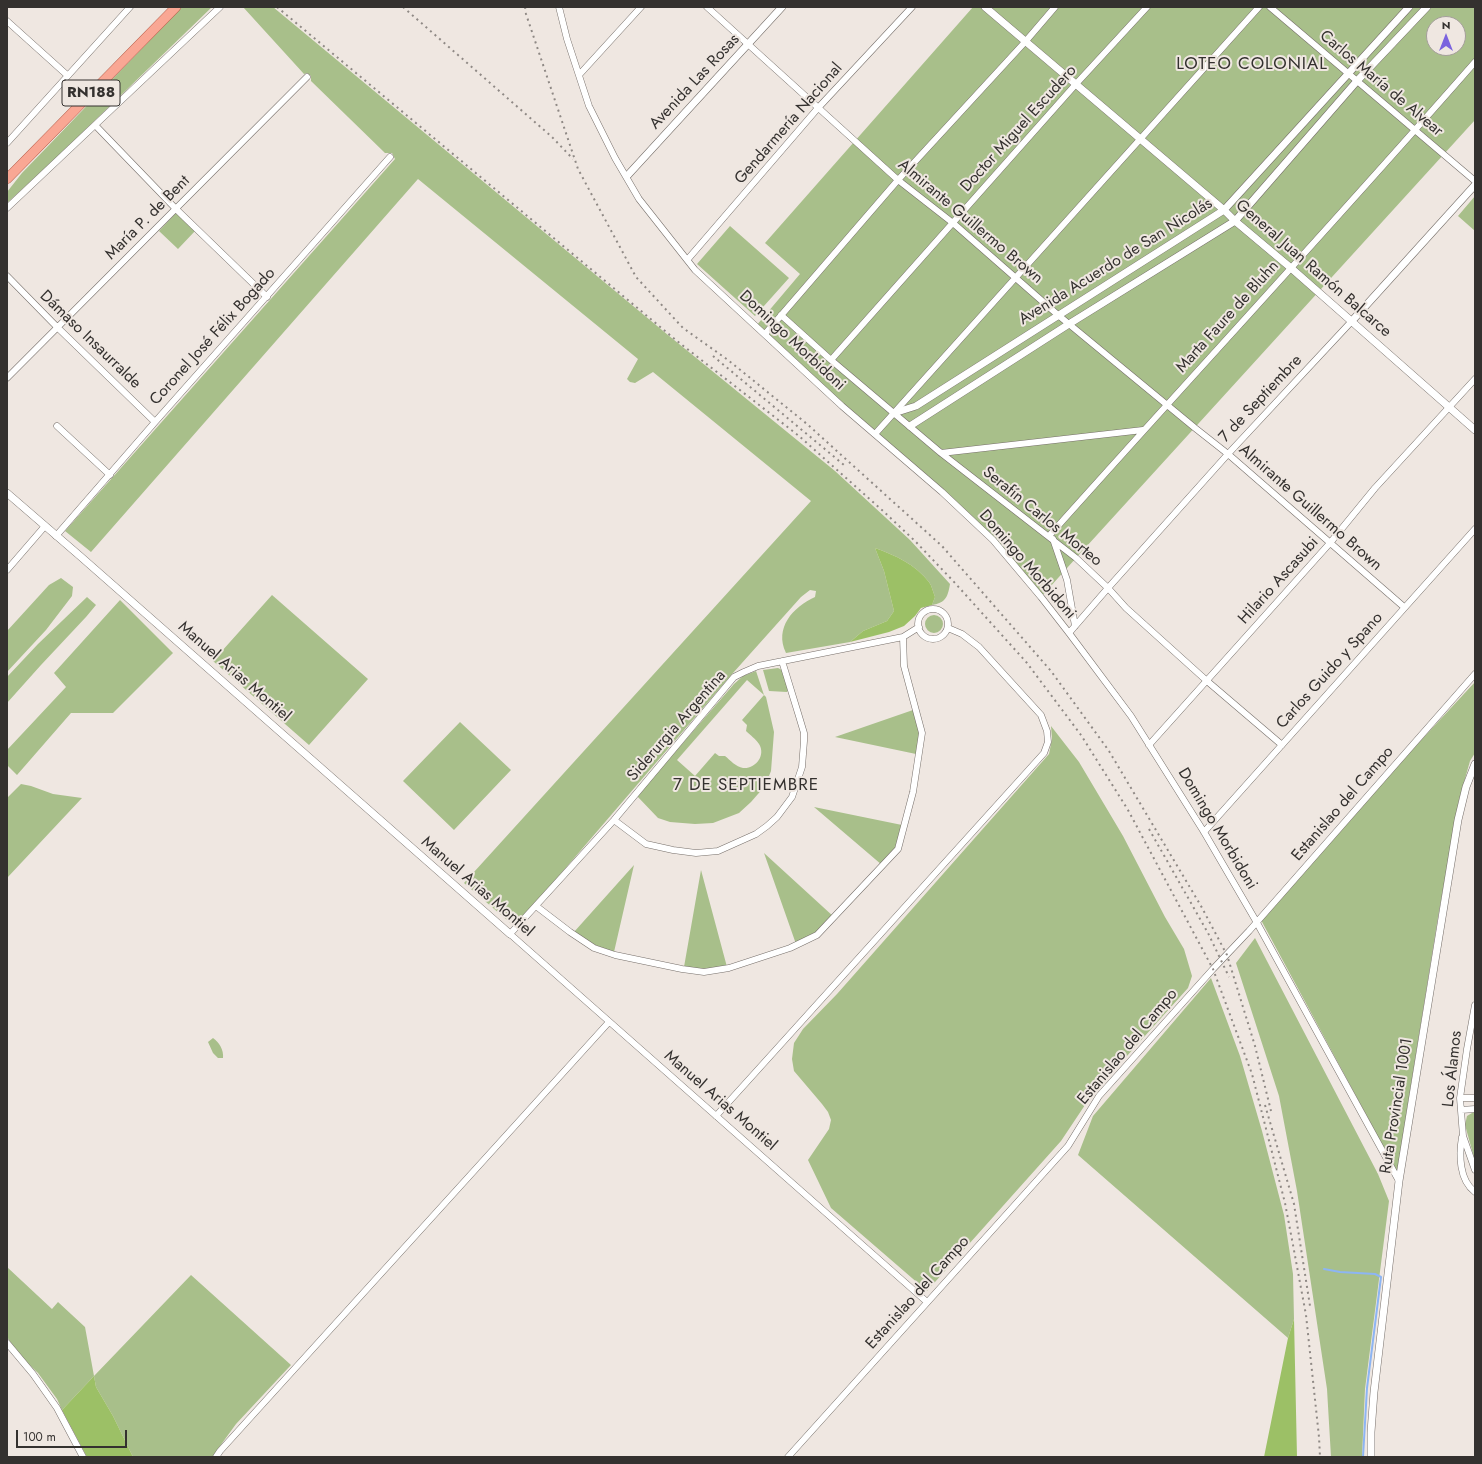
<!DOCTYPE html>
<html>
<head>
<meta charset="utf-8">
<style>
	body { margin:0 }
	#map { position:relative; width:1482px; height:1464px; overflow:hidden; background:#efe7e1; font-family:Jost,sans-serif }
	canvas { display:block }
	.frame { position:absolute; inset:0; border:8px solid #34312f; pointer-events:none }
	.north { position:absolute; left:1426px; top:16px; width:40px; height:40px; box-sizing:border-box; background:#efe7e1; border:1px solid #a49e9a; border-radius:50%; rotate:0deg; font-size:11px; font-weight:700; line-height:16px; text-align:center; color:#34312f }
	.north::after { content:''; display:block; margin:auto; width:14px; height:18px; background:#7b63de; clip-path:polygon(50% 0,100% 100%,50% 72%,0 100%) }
	.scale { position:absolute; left:16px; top:1430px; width:111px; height:18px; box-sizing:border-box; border:2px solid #34312f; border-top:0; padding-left:5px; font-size:12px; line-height:14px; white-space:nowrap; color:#34312f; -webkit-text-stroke:3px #efe7e1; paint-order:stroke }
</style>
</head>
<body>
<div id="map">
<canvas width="1482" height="1464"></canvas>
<div class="frame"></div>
<div class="north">N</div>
<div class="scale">100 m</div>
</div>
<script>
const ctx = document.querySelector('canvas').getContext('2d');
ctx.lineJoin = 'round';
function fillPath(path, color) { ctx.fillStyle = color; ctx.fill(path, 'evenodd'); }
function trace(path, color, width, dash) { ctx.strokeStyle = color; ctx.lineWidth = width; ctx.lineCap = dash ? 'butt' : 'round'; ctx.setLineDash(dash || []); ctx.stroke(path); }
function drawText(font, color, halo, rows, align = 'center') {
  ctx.font = font + ' Jost,sans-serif'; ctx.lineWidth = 4; ctx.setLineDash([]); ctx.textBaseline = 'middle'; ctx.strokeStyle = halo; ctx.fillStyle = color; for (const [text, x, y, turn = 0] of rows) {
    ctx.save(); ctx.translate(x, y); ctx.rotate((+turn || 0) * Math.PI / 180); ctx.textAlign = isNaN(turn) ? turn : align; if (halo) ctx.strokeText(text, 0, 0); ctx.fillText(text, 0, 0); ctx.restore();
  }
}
fillPath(new Path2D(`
	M 182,7 L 212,7 L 54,160 L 7,203 L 7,192 L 22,173 Z
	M 243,7 L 273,7 L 668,335 L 835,471 L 910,540 L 950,584 C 948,596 946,603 932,605 L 935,597 C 933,592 932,586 929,582 C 916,565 895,555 875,548 L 884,571 L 894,611 L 887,621 L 863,631 L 850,642 L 786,653 C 774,628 793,607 815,597 L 816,591 L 810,590 L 801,597 L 733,673 L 515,927 L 464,883 L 811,501 L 653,372 L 635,383 L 630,382 L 627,379 L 638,359 L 418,179 L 91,552 L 65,531 L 395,159 L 392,153 L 385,153 L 311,81 L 311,76 L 307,73 L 304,74 Z
	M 973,7 L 1475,7 L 1475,120 L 1076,558 L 1041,597 L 993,540 L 756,326 L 800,274 L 765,243 ZM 1434,24 L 1458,24 L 1458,48 L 1434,48 Z
	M 1475,196 L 1475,231 L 1458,216 Z
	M 176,213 L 195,231 L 178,249 L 159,231 Z
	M 730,226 L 789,278 L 755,316 L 697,264 Z
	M 61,578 L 73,587 L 72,596 L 46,630 L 7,672 L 7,631 L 49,585 Z
	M 272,595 L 368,679 L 309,745 L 213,661 Z
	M 87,597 L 96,605 L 86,617 L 41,665 L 7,703 L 7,677 L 38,644 Z
	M 120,600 L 173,653 L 113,713 L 71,713 L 17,775 L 7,765 L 7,750 L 66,687 L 54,673 Z
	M925 624a9 9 0 1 1 18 0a9 9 0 1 1-18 0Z
	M 778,668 L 782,670 L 788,690 L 787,692 L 769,691 L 763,670 Z
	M 756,671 L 764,695 L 766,697 L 774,732 L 771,771 L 765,786 L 751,802 L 739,813 L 713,823 L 695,824 L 670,822 L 658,818 L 637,796 L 734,684 L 743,676 ZM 747,680 L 764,695 L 742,720 L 747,725 L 746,731 C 750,735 756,739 759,744 C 766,755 756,769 743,768 C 736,767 730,760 725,756 L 719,756 L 715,753 L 695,776 L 677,760 Z
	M 1475,682 L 1475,753 L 1470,761 L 1459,800 L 1438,917 L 1397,1172 L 1261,920 L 1348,819 Z
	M 913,710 L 920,733 L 916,754 L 835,737 Z
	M 460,722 L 511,770 L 454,830 L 403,781 Z
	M 1051,726 L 1079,762 L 1123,836 L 1165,917 L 1184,949 L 1192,976 L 1188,988 L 1091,1096 L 1061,1141 L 927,1291 L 831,1208 L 808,1160 L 829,1129 L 831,1120 L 828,1112 L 822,1104 L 794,1071 L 792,1059 L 794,1043 L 803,1029 L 837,994 L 1049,754 L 1052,739 Z
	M 21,784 L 31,786 L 53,794 L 82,798 L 7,878 L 7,798 Z
	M 814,807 L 902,825 L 895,848 L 882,865 Z
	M 764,853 L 834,917 L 816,934 L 796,944 Z
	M 634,865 L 614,952 L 595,945 L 574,932 Z
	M 701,870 L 727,967 L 704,970 L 684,967 Z
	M 1255,938 L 1378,1174 L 1389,1201 L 1365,1389 L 1362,1457 L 1331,1457 L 1327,1389 L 1297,1191 L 1279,1096 L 1236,963 Z
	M 1211,978 L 1240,1056 L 1262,1131 L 1284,1215 L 1293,1274 L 1294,1319 L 1288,1338 L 1078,1155 L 1093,1116 Z
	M 213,1038 C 219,1042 224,1050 223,1058 L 218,1058 L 213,1053 L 208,1042 Z
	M 1475,1112 L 1475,1161 L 1465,1125 L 1467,1116 L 1472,1113 Z
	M 7,1267 L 52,1309 L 58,1302 L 85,1327 L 94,1376 L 191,1275 L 291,1365 L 236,1424 L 212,1457 L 133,1457 L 113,1416 L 96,1387 L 94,1376 L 62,1410 L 57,1399 L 38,1373 L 21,1357 L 7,1337 Z`), '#a8bf8a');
fillPath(new Path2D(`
	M 875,548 C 895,555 916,565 929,582 C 932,586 933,592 935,597 L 932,605 L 921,608 L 915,616 L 904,626 L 889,632 L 850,642 L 863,631 L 887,621 L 894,611 L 884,571 Z
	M 1294,1319 L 1297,1457 L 1264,1457 L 1288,1338 Z
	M 94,1376 L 96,1387 L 113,1416 L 133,1457 L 87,1457 L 62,1410 Z`), '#9cc066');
trace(new Path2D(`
	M 1324,1269 L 1340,1272 L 1375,1274 L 1381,1277 L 1367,1388 L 1363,1457`), '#8db5f3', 2);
const minor = new Path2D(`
	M 559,7 L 567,39 L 589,106 L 615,158 L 639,199 L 695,270 L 842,406 L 942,492 L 993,540 L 1041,597 L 1069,633 L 1131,716 L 1204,832 L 1256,921 L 1399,1181
	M 707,7 L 898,180 L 953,223 L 1058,315 L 1195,428 L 1228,454 L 1404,607
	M 1270,7 L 1475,181
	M 7,21 L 67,75
	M 579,75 L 641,7
	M 95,125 L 176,209 L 267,297
	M 7,143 L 130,7
	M 7,208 L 220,7
	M 688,259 L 818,108 L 912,7
	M 7,276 L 57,327 L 155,422
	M 781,315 L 831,360 L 941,453 L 1076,558 L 1108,588 L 1126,608 L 1207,681 L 1282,745
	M 765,334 L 898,180 L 1025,42 L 1055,7
	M 831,360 L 1076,84 L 1147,7
	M 7,378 L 307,77
	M 57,426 L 110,475
	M 875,434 L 1259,7
	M 941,453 L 1143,430
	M 56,536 L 155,422 L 390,157
	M 1049,536 C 1190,378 1335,222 1475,62
	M 1053,539 L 1067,580 L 1075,626
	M 7,570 L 45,526
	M918 624a15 15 0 1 1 30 0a15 15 0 1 1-30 0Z
	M 919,627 L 903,637 L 758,666 L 744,672 L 734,677 L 614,820 L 510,934 L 927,1302
	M 1069,633 L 1108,588 L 1228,454 L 1351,322
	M 1149,745 L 1330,543 L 1375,488 L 1475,379
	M 614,820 L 646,844 L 673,850 L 696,853 L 718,851 L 756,834 L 767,826 L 777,817 L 792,797 L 802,767 L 804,741 L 804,733 L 798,713 L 782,661
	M 1204,832 L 1475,529
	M 536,906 L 570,932 L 594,948 L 615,955 L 682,969 L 704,972 L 729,968 L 790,948 L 817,935 L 898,849 L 913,792 L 922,733 L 904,666 L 903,637
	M 1475,1005 L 1467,1049 L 1460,1098 L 1463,1136 L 1475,1170
	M 1460,1098 L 1475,1098
	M 1461,1110 L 1475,1109
	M 716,1116 L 1044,753 L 1048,742 L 1047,731 L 1041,715 L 979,647 L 962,634 L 948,628
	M 1462,1137 C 1459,1155 1459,1180 1475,1192
	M 7,1343 L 33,1374 L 57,1408 L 83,1457
	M 216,1457 L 220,1451 L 609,1022
	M 788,1457 L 1068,1146 L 1099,1096 L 1213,969 L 1249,931 L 1475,674`);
const tertiary = new Path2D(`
	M 985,7 L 1224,210 L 1235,221 L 1291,268 L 1475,430
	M 627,176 L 782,7
	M 1351,322 L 1475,185
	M 894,413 L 916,406 L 1224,210 L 1409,7
	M 910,426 L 1069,324 L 1235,221 L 1357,81 L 1427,7
	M 7,493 L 80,556 L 510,934
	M 1371,1457 L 1371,1432 L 1374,1392 L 1399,1181 L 1458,820 L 1466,787 L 1475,764`);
const primary = new Path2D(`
	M 7,179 L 176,7`);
trace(minor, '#766f6a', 7);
trace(tertiary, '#766f6a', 8);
trace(primary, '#b15742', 10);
trace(minor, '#fff', 6);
trace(tertiary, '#fff', 7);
trace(primary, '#f9a794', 9);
trace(new Path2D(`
	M 277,7 L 677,341 L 799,436 L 882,510 L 915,541 L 955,583 L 1027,663 L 1081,735 L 1128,810 L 1213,969 L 1252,1074 L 1285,1203 L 1293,1245 L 1306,1315 L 1319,1437 L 1320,1457
	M 403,7 L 552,137 L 573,159
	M 525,7 L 526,14 L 578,169 L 636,277 L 683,328 L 728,360 L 807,424 L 942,546 L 1051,671 L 1109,751 L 1201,906 L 1227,955 L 1255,1046 L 1271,1111
	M 713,356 L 844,465
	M 1149,829 L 1208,933 L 1229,977
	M 1265,1105 L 1294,1204 L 1310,1306`), '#8f8985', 2, [2, 4]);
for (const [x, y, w] of [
	[91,93,58]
]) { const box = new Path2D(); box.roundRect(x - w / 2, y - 13, w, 26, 3); ctx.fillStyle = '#efe7e1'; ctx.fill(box); trace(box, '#34312f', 1); }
drawText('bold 15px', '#34312f', null, [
	["RN188",91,93]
]);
drawText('16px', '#34312f', '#efe7e1', [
	["Avenida Las Rosas",695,82,-47],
	["Carlos María de Alvear",1381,84,40],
	["Gendarmería Nacional",789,124,-49],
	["Doctor Miguel Escudero",1019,129,-48],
	["María P. de Bent",148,218,-45],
	["Almirante Guillermo Brown",970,222,40],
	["Avenida Acuerdo de San Nicolás",1116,262,-32],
	["General Juan Ramón Balcarce",1313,269,41],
	["Marta Faure de Bluhn",1228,317,-48],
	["Coronel José Félix Bogado",213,337,-48],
	["Dámaso Insaurralde",90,340,44],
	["Domingo Morbidoni",792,341,43],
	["7 de Septiembre",1261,399,-47],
	["Almirante Guillermo Brown",1310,508,41],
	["Serafín Carlos Morteo",1042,517,39],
	["Domingo Morbidoni",1027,565,49],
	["Hilario Ascasubi",1279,581,-48],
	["Carlos Guido y Spano",1330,671,-48],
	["Manuel Arias Montiel",234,672,41],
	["Siderurgia Argentina",677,726,-49],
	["Estanislao del Campo",1343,804,-49],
	["Domingo Morbidoni",1217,829,59],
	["Manuel Arias Montiel",477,887,41],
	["Estanislao del Campo",1128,1047,-50],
	["Los Álamos",1453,1069,-84],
	["Manuel Arias Montiel",720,1101,41],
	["Ruta Provincial 1001",1397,1106,-81],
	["Estanislao del Campo",918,1293,-48]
]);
ctx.letterSpacing = '1px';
drawText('17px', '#34312f', '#efe7e1', [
	["LOTEO COLONIAL",1252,65],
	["7 DE SEPTIEMBRE",746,786]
]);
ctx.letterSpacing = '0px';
</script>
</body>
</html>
